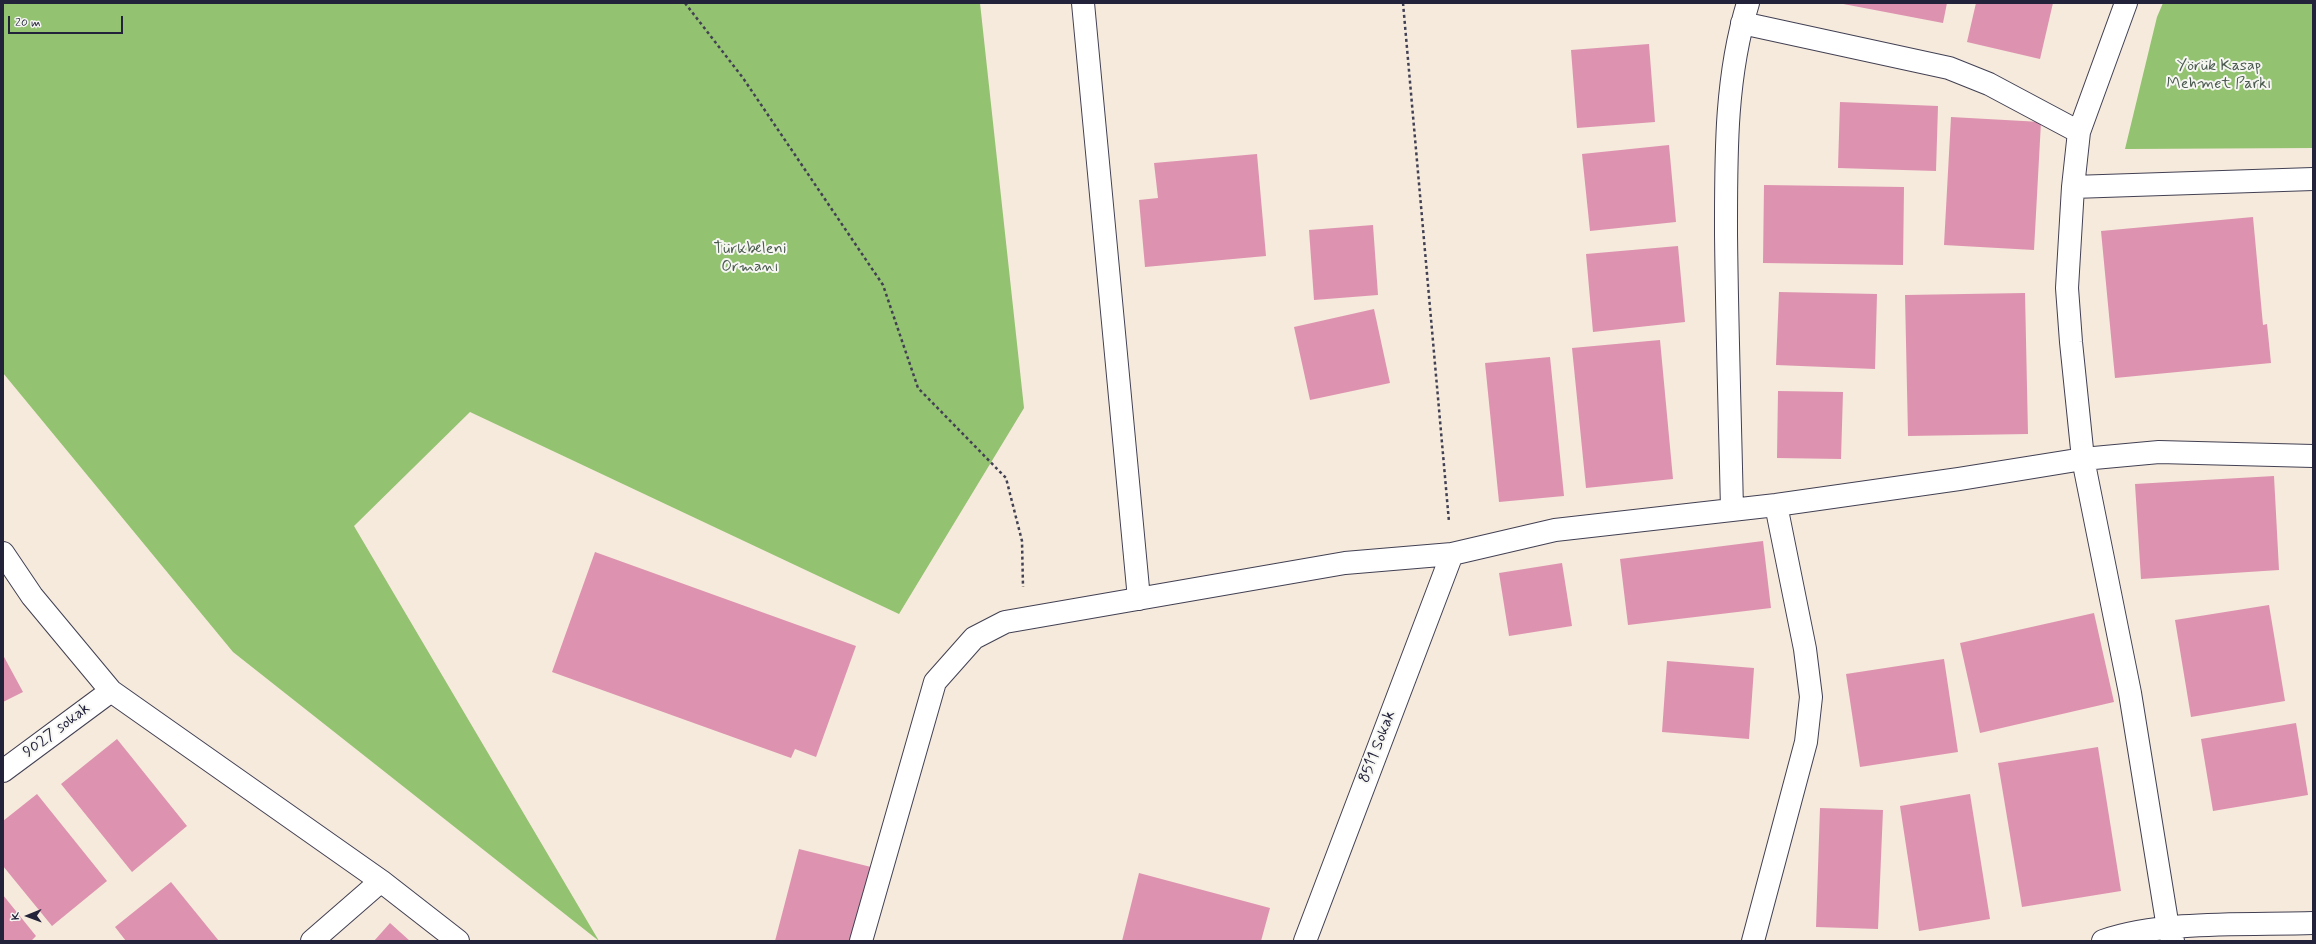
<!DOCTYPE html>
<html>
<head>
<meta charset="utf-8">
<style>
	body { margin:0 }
	#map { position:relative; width:2316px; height:944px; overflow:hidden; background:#f5eadc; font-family:Mynerve,sans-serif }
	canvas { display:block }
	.frame { position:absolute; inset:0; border:4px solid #22223b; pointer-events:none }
	.north { position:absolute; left:8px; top:896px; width:40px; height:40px; -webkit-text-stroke:3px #f6f6f2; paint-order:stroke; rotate:269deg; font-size:11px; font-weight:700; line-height:16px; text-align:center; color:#22223b }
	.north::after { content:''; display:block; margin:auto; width:14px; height:18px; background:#22223b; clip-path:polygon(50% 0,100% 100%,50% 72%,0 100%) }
	.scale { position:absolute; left:8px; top:16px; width:115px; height:18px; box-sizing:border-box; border:2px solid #22223b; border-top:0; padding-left:5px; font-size:12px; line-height:14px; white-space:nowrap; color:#22223b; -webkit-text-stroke:3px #f6f6f2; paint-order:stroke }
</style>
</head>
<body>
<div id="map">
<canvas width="2316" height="944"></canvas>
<div class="frame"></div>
<div class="north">K</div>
<div class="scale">20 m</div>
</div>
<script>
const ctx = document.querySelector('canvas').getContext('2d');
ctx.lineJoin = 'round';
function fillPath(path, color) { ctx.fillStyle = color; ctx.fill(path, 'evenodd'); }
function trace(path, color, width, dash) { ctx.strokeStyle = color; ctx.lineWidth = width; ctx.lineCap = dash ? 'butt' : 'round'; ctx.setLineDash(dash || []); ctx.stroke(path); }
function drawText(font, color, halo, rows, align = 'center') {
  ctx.font = font + ' Mynerve,sans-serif'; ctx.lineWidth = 4; ctx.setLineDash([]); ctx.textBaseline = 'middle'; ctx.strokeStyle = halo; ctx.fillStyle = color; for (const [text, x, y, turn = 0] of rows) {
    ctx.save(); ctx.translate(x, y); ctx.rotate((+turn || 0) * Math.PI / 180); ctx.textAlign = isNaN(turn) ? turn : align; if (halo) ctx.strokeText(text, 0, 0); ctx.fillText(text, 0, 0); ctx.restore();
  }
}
fillPath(new Path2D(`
	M 3,3 L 980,3 L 1024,408 L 899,614 L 470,412 L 354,526 L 599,941 L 233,652 L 3,373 Z
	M 2163,3 L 2313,3 L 2313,148 L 2125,149 L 2157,17 Z`), '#93c270');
fillPath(new Path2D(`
	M 1838,3 L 1947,3 L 1943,23 Z
	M 1976,3 L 2053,3 L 2040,59 L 1967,42 Z
	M 1649,44 L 1655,122 L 1577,128 L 1571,50 Z
	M 1840,102 L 1938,106 L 1936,171 L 1838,168 Z
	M 1951,117 L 2041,122 L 2034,250 L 1944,245 Z
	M 1669,145 L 1676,222 L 1590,231 L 1582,154 Z
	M 1257,154 L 1266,256 L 1145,267 L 1139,200 L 1158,198 L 1154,163 Z
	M 1764,185 L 1904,187 L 1903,265 L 1763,263 Z
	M 2253,217 L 2263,325 L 2267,324 L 2271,363 L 2115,378 L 2101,231 Z
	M 1373,225 L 1378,295 L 1314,300 L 1309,230 Z
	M 1678,246 L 1685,322 L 1593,332 L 1586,254 Z
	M 1779,292 L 1877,294 L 1875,369 L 1776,365 Z
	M 2025,293 L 2028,434 L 1908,436 L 1905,295 Z
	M 1374,309 L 1390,383 L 1310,400 L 1294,327 Z
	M 1660,340 L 1673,479 L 1586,488 L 1572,348 Z
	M 1550,357 L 1564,496 L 1499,502 L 1485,363 Z
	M 1778,391 L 1843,392 L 1841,459 L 1777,458 Z
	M 2274,476 L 2279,570 L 2141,579 L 2135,484 Z
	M 1763,541 L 1771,608 L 1628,625 L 1620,559 Z
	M 595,552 L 856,646 L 816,757 L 795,749 L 791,758 L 552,672 Z
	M 1562,563 L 1572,626 L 1509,636 L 1499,573 Z
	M 2269,605 L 2285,701 L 2191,717 L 2175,620 Z
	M 2094,613 L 2114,702 L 1980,733 L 1960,643 Z
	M 3,655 L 23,692 L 3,702 Z
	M 1944,659 L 1958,752 L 1860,767 L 1846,674 Z
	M 1667,661 L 1754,668 L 1749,739 L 1662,732 Z
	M 2296,723 L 2308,795 L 2213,811 L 2201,739 Z
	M 117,739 L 187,826 L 132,872 L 61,784 Z
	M 2098,747 L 2121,891 L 2022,907 L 1998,763 Z
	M 37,794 L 107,881 L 52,926 L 3,866 L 3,821 Z
	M 1970,794 L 1990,919 L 1919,931 L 1900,806 Z
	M 1820,808 L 1883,810 L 1878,929 L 1816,927 Z
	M 799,849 L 871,867 L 852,941 L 775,941 Z
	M 1139,873 L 1270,908 L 1261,941 L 1122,941 Z
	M 171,882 L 219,941 L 126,941 L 115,927 Z
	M 3,895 L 36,936 L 31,941 L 3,941 Z
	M 390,923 L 410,941 L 374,941 Z`), '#dd93af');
const minor = new Path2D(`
	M 1083,3 L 1139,599
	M 2126,3 L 2079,132 L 2073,187 L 2067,288 L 2071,342 L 2083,459 L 2130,693 L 2168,928 L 2173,941
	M 1742,23 L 1949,68 L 1989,84 L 2079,132
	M 2073,187 L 2313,179
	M 1732,510 C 1730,418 1727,326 1726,234 C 1726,156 1725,78 1748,3
	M 3,553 L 32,596 L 111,691 L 381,881 L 458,941
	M 3,771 L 111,691
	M 312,941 L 381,881
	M 861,941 L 935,682 L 974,638 L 1005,622 L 1345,563 L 1452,554 L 1555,530 L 1776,505 L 1959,479 L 2083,459 L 2159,452 L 2313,456
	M 1305,941 L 1452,554
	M 1753,941 L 1806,742 L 1811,697 L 1805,649 L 1776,505
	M 2103,941 C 2163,920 2248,925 2313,923`);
trace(minor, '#424053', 24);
trace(new Path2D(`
	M 685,3 L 743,78 L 883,285 L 918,388 L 1006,478 L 1022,541 L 1023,587
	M 1403,3 L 1449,522`), '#424053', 2.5, [3, 3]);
trace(minor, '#fff', 22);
drawText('16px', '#4a5a4e', '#f6f6f2', [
	["Yörük Kasap",2219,67],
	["Mehmet Parkı",2219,85],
	["Türkbeleni",750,250],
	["Ormanı",750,268]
]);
drawText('16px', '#22223b', '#f6f6f2', [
	["9027 sokak",57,731,-37],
	["8511 Sokak",1378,747,-69]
]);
</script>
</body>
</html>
